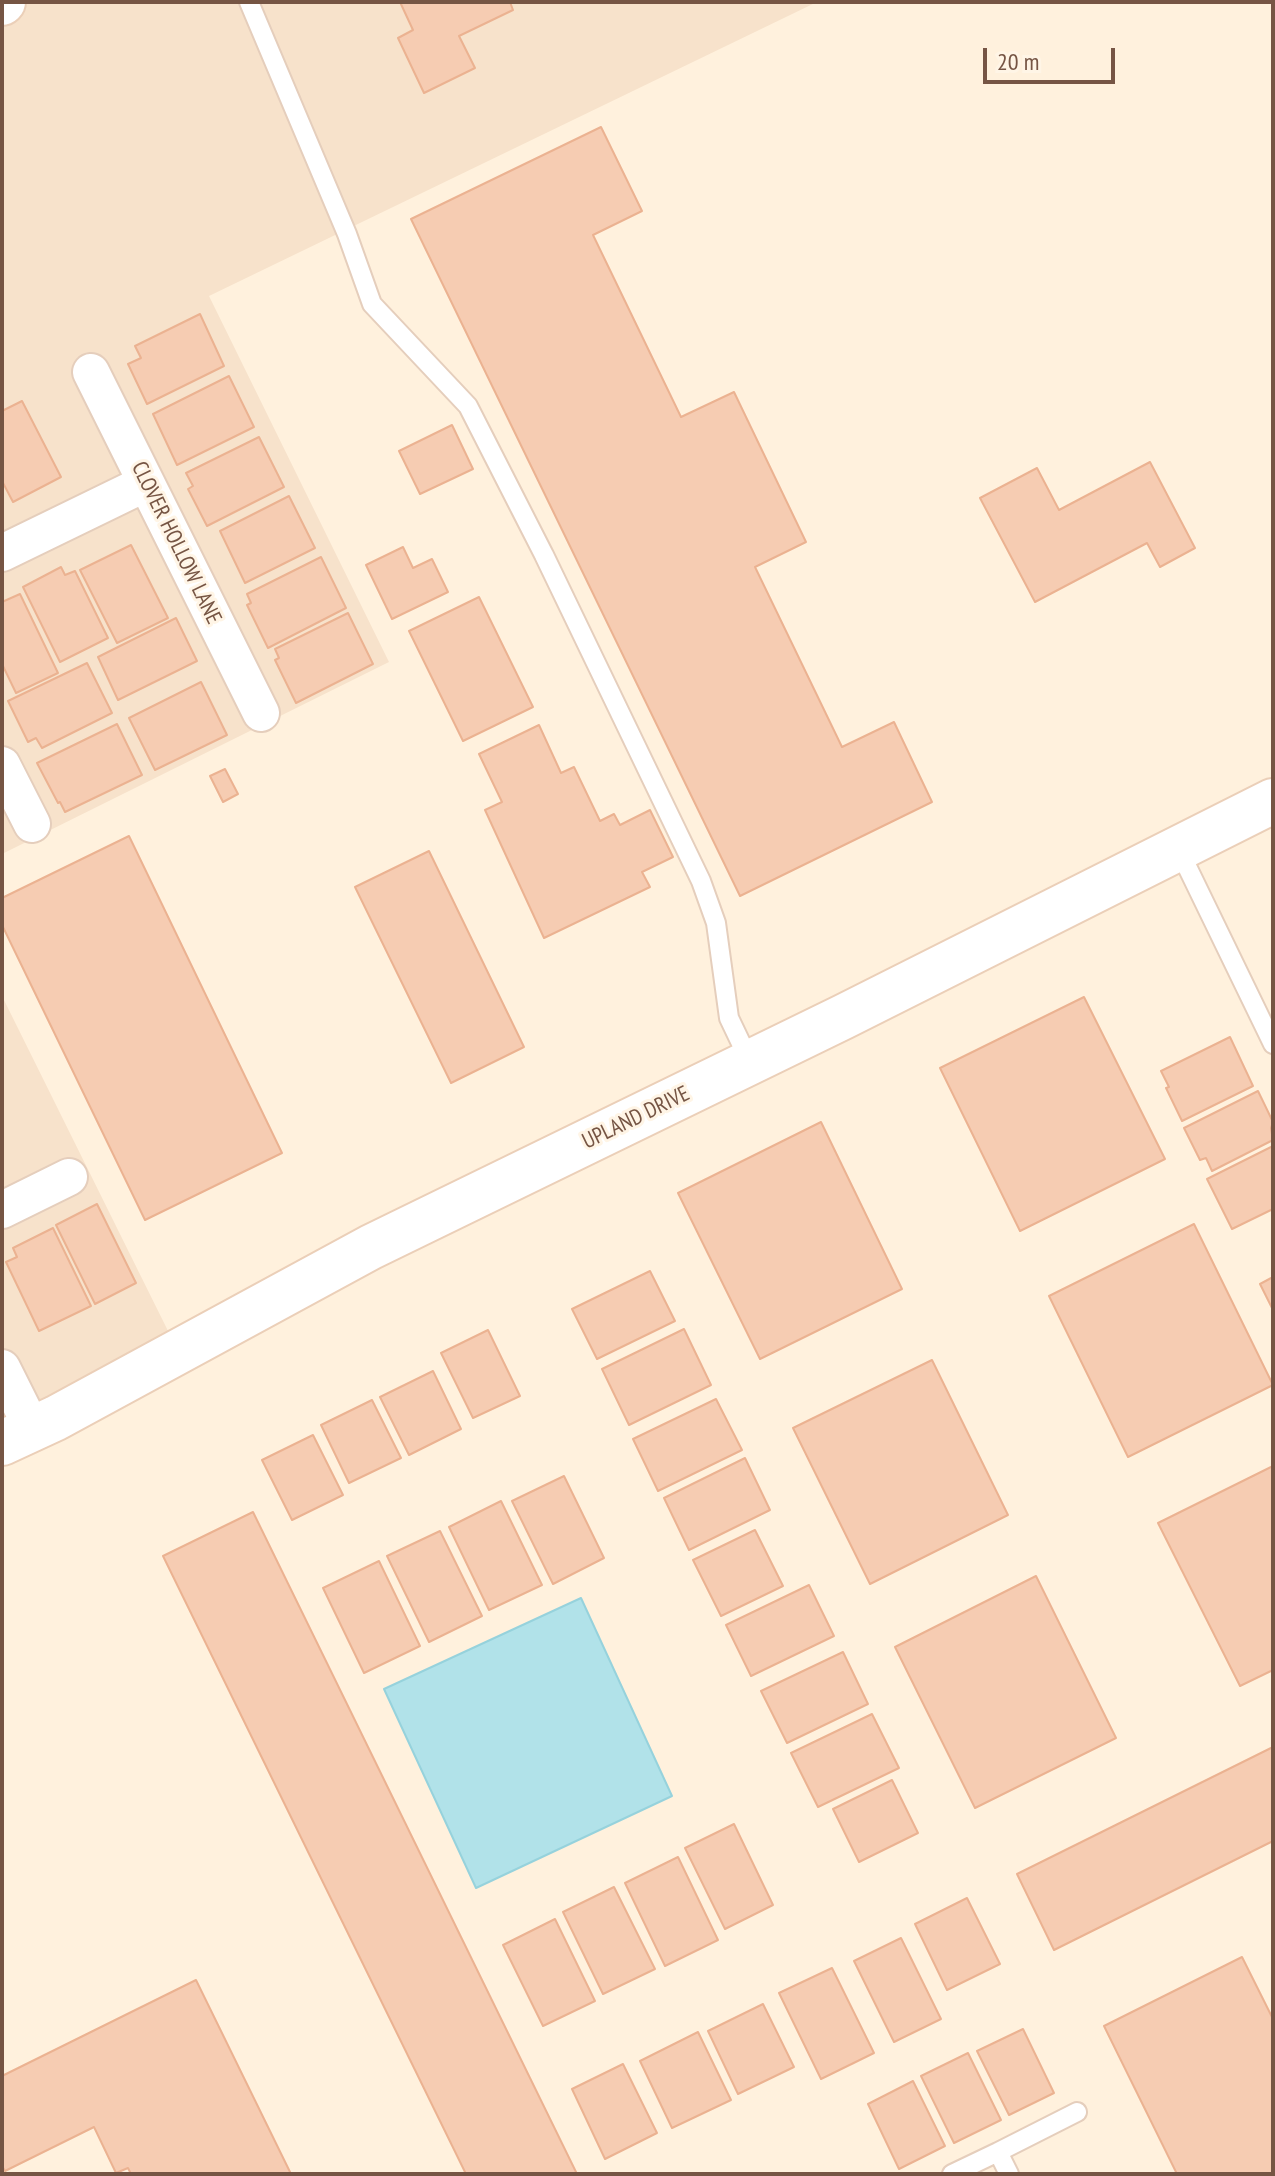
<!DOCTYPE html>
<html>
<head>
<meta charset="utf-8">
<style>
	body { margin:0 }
	#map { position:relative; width:1275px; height:2176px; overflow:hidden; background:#fff1dd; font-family:"PT Sans Narrow",sans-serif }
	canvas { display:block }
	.frame { position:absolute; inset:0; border:4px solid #765544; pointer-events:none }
	.scale { position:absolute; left:983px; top:48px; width:132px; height:36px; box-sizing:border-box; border:4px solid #765544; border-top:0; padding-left:10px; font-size:24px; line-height:28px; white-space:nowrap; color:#765544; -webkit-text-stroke:6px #fff5e6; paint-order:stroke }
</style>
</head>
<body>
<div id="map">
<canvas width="1275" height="2176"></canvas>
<div class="frame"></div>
<div class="scale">20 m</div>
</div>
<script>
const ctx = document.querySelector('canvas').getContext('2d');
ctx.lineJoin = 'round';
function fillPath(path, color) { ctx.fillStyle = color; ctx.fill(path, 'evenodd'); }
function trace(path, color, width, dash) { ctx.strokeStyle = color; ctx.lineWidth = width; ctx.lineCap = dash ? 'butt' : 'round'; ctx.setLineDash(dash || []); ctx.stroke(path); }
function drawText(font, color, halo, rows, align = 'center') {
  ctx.font = font + ' "PT Sans Narrow",sans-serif'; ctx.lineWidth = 6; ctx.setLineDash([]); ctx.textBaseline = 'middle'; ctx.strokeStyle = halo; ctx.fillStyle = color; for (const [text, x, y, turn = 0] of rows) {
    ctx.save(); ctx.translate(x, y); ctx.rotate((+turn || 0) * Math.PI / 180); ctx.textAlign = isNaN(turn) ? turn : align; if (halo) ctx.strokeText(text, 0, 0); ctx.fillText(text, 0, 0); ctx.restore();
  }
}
fillPath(new Path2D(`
	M 2,2 L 817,2 L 209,296 L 389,662 L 2,854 Z
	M 2,996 L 172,1339 L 2,1424 Z`), '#f7e2cb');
const water = new Path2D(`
	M 581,1598 L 672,1796 L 476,1888 L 384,1689 Z`);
fillPath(water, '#b1e2e9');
trace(water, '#96d2dc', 2);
const building = new Path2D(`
	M 400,2 L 510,2 L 513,10 L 459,36 L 475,68 L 424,93 L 398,38 L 413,30 Z
	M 601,127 L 642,211 L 593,235 L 681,417 L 734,392 L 806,542 L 755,567 L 842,747 L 894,722 L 932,802 L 740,896 L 411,219 Z
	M 200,314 L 224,366 L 147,404 L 128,364 L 141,358 L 135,346 Z
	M 229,376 L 254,427 L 177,465 L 153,414 Z
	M 22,401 L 61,477 L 13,502 L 2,481 L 2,411 Z
	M 452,425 L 473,469 L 420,494 L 399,451 Z
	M 259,437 L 284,487 L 207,526 L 188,489 L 193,486 L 186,473 Z
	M 1150,462 L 1195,548 L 1160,567 L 1147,543 L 1035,602 L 980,498 L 1037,468 L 1059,510 Z
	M 289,496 L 315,548 L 245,583 L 220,531 Z
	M 131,545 L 168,618 L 117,643 L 80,570 Z
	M 403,547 L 413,568 L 432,559 L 448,592 L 392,619 L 366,565 Z
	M 321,557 L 346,608 L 268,648 L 247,605 L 251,603 L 247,594 Z
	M 61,567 L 65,575 L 75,571 L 108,638 L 60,662 L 23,587 Z
	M 20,594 L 58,673 L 16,693 L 2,664 L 2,602 Z
	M 479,597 L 533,707 L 463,741 L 409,631 Z
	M 348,613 L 373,664 L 296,703 L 275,660 L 279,658 L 275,649 Z
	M 176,618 L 197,661 L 118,700 L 98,657 Z
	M 87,663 L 112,713 L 42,748 L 36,738 L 28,742 L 8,701 Z
	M 201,682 L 227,735 L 155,770 L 129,718 Z
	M 117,724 L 142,775 L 65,812 L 60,802 L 58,803 L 37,763 Z
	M 539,725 L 561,773 L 574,767 L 600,821 L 614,814 L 620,825 L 650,810 L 673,857 L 642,872 L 650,887 L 544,938 L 485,810 L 502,802 L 479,754 Z
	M 225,769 L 238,794 L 223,802 L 210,776 Z
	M 129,836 L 282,1153 L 145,1220 L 2,925 L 2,898 Z
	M 429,851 L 524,1047 L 451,1083 L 355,887 Z
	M 1084,997 L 1165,1159 L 1020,1231 L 940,1068 Z
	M 1230,1037 L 1253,1086 L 1182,1121 L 1166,1088 L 1169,1087 L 1161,1071 Z
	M 1258,1091 L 1273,1122 L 1271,1128 L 1273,1140 L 1212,1171 L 1206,1158 L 1200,1160 L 1184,1128 Z
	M 821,1122 L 902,1289 L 760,1359 L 678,1193 Z
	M 1273,1146 L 1273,1209 L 1232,1229 L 1207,1179 Z
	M 97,1204 L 136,1283 L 95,1304 L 56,1225 Z
	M 1194,1224 L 1273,1385 L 1128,1457 L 1049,1296 Z
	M 53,1228 L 91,1306 L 39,1331 L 6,1262 L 17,1257 L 13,1248 Z
	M 650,1271 L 675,1321 L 597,1359 L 572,1309 Z
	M 1273,1277 L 1273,1310 L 1260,1284 Z
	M 684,1329 L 711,1385 L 629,1425 L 602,1369 Z
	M 488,1330 L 520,1396 L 473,1418 L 441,1353 Z
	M 932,1360 L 1008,1515 L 870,1584 L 793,1428 Z
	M 433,1371 L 461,1429 L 409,1455 L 380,1397 Z
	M 716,1399 L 742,1450 L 658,1491 L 633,1439 Z
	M 372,1400 L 401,1458 L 349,1483 L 321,1425 Z
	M 313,1435 L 343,1495 L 292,1520 L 262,1460 Z
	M 745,1458 L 770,1510 L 689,1550 L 664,1498 Z
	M 1273,1466 L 1273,1670 L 1240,1686 L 1158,1523 Z
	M 564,1476 L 604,1558 L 553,1584 L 512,1501 Z
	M 501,1501 L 542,1585 L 489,1610 L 449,1527 Z
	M 253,1512 L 577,2174 L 466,2174 L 163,1556 Z
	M 755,1530 L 783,1586 L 721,1616 L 693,1560 Z
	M 440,1531 L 482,1616 L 429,1642 L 387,1556 Z
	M 379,1561 L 420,1646 L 364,1673 L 323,1588 Z
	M 1036,1576 L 1116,1738 L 975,1808 L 895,1647 Z
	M 809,1585 L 834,1636 L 751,1676 L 726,1625 Z
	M 843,1652 L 868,1704 L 787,1743 L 761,1691 Z
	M 872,1714 L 899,1768 L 818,1807 L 791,1753 Z
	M 1273,1747 L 1273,1841 L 1054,1950 L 1017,1874 Z
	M 892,1780 L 918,1833 L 859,1862 L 833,1809 Z
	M 734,1824 L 773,1905 L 725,1929 L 685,1848 Z
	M 678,1857 L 718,1940 L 665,1966 L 625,1883 Z
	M 614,1887 L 655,1969 L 603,1994 L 563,1912 Z
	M 967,1898 L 1000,1964 L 947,1990 L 915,1924 Z
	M 555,1919 L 595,2001 L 543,2026 L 503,1945 Z
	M 901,1938 L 941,2019 L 894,2042 L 854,1961 Z
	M 1242,1957 L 1273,2019 L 1273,2174 L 1177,2174 L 1104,2026 Z
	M 832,1968 L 874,2053 L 821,2079 L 779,1993 Z
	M 196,1980 L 291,2174 L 131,2174 L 128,2168 L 116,2173 L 94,2127 L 5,2171 L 2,2166 L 2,2076 Z
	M 763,2004 L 794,2067 L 738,2094 L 708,2031 Z
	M 1023,2029 L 1054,2093 L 1009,2115 L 977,2051 Z
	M 698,2032 L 731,2100 L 672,2128 L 640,2061 Z
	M 968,2053 L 1001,2120 L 954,2143 L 921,2076 Z
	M 623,2064 L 657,2133 L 605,2159 L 572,2089 Z
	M 913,2081 L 945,2146 L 899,2169 L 868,2104 Z`);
fillPath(building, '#f6ccb2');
trace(building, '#ebb291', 2);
const lane = new Path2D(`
	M 249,2 L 347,234 L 372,304 L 468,406 L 544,555 L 701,881 L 716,923 L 729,1018 L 750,1062
	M 1178,848 L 1273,1044
	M 998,2152 L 1077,2112
	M 952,2174 L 998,2152 L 1009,2174`);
const street = new Path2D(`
	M 91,372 L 261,713
	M 2,553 L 146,483
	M 2,765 L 32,824
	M 2,1210 L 69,1177
	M 2,1368 L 32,1428`);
const secondary = new Path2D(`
	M 2,3 L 3,2
	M 2,1443 L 56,1418 L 371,1247 L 843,1017 L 1273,801`);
trace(lane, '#e5cebc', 22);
trace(street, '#e5cebc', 40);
trace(secondary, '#ebcfb8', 48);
trace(lane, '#fff', 18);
trace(street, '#fff', 36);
trace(secondary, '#fff', 44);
drawText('22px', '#765544', '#fff5e6', [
	["CLOVER HOLLOW LANE",176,543,64],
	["UPLAND DRIVE",636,1118,-26]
]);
</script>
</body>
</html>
